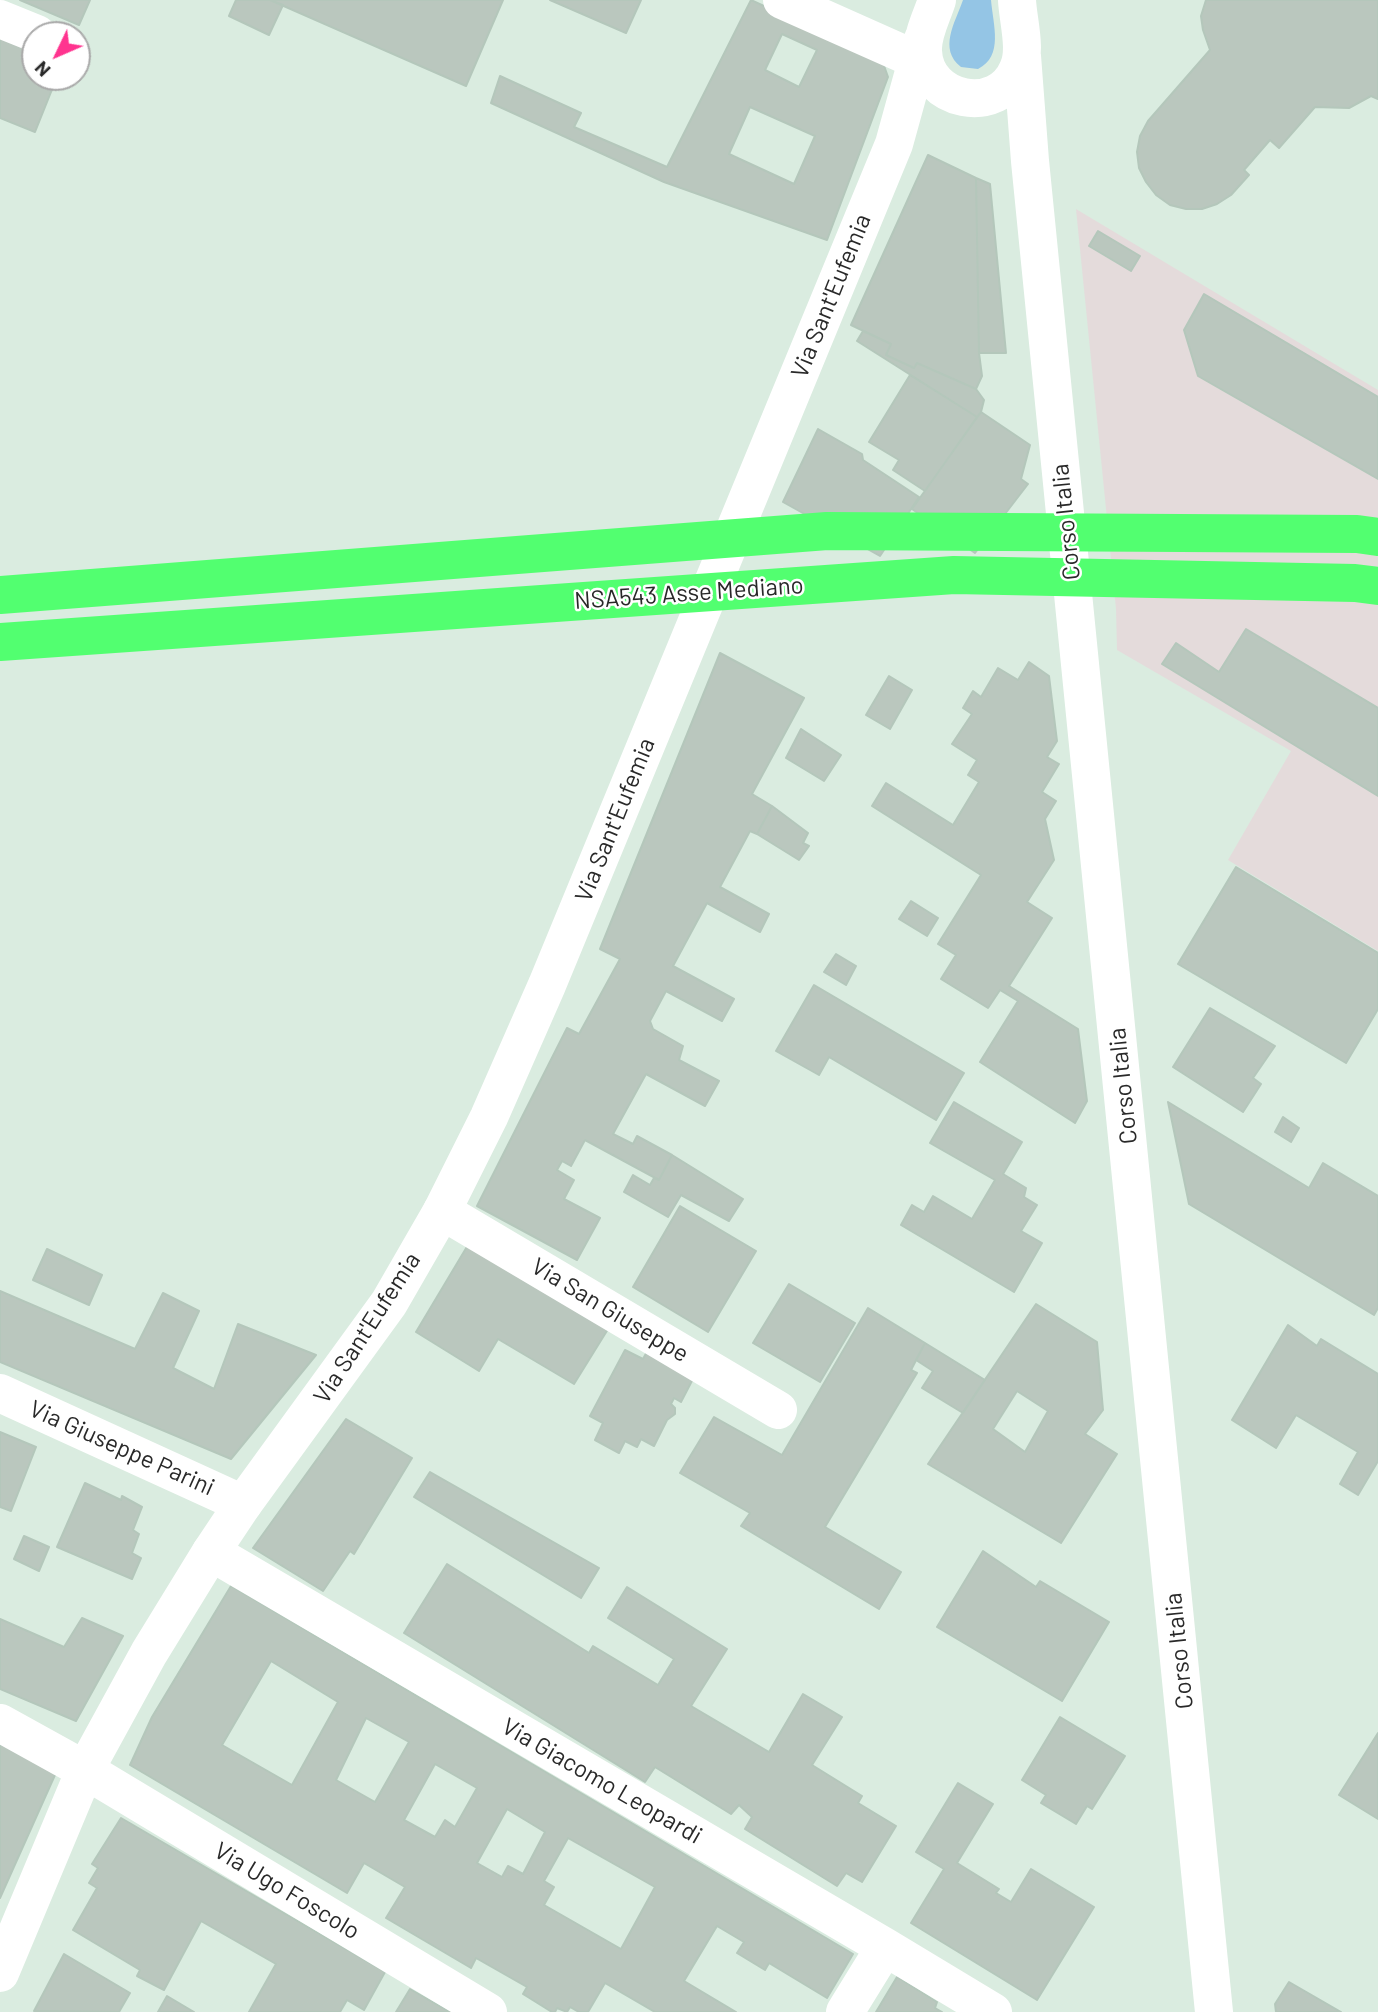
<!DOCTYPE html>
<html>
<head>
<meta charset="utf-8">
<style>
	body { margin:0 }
	#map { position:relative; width:1378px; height:2012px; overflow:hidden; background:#daece0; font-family:Barlow,sans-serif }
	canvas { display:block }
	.north { position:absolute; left:21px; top:21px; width:70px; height:70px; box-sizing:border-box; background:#fff; border:2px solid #a9a9a9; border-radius:50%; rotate:226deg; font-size:19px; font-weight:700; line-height:28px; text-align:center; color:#292929 }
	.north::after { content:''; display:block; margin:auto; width:24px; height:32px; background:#ff348f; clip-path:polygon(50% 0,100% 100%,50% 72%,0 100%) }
</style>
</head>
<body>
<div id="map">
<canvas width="1378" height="2012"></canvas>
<div class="north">N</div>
</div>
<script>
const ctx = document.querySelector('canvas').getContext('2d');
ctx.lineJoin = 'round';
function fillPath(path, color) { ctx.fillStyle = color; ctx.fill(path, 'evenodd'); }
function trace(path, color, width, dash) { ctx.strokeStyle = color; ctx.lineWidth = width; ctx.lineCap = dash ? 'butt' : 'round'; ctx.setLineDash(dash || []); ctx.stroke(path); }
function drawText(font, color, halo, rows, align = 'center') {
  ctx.font = font + ' Barlow,sans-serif'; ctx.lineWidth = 5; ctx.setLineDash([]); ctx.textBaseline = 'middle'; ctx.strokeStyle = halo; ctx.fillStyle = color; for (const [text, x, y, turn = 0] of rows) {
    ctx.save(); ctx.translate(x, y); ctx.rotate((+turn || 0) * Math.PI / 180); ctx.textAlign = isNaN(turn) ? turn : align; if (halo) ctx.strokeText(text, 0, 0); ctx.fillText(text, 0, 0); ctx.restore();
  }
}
fillPath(new Path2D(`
	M 1076,209 L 1378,390 L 1378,951 L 1228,860 L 1291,751 L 1117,650 L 1116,609 Z`), '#e4dbdb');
fillPath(new Path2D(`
	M 963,0 L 991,0 C 993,25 1004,56 978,69 L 961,67 C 938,49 955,23 963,0 Z`), '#94c5e5');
const building = new Path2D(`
	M 20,0 L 90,0 L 79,25 Z
	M 236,0 L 270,0 L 283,5 L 269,35 L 229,16 Z
	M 270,0 L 503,0 L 466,86 Z
	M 550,0 L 641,0 L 626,33 Z
	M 751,0 L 882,60 L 888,77 L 827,240 L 664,182 L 491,103 L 500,76 L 581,113 L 574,127 L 667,167 ZM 782,34 L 817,50 L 799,87 L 765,70 ZM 750,107 L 815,136 L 794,184 L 729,154 Z
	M 1206,0 L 1378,0 L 1378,99 L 1371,96 L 1349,108 L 1315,107 L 1279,148 L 1270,140 L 1244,170 L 1249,175 L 1231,195 L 1217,204 L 1202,209 L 1186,209 L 1170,205 L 1156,195 L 1146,182 L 1139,168 L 1137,152 L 1140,136 L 1148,121 L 1210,50 L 1203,30 L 1201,16 Z
	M 0,37 L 35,52 L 35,77 L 57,77 L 35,132 L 0,118 Z
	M 928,155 L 976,178 L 979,353 L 982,376 L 976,389 L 917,363 L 914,368 L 886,355 L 891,344 L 851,325 Z
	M 976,178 L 990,184 L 1006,353 L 979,353 Z
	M 1098,231 L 1140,256 L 1131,271 L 1089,246 Z
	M 1204,294 L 1378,397 L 1378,479 L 1198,376 L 1184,330 Z
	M 863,331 L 891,344 L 886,355 L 914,368 L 917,363 L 976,389 L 984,400 L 981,412 L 977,417 L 857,341 Z
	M 910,375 L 977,417 L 925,491 L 893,470 L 899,460 L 869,442 Z
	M 981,412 L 1030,445 L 1021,479 L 1028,484 L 975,553 L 912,509 Z
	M 818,429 L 862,454 L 863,460 L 919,497 L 880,556 L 783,502 Z
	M 1246,629 L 1378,708 L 1378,796 L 1162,664 L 1176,643 L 1219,672 Z
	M 720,653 L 804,698 L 752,794 L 772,806 L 757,834 L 750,831 L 720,887 L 769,914 L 760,932 L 707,903 L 673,966 L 734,999 L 722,1021 L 666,991 L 650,1021 L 653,1029 L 683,1046 L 679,1060 L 719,1081 L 705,1106 L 646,1074 L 613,1134 L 633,1144 L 637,1136 L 672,1155 L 659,1180 L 585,1140 L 571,1166 L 562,1161 L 557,1170 L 574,1180 L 564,1199 L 600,1218 L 577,1260 L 477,1206 L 567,1028 L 579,1034 L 620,959 L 600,949 Z
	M 1029,662 L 1049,676 L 1057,741 L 1047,757 L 1059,764 L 1042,792 L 1056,801 L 1045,819 L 1054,860 L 1027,902 L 1052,918 L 1009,986 L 1078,1029 L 1087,1101 L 1075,1123 L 980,1062 L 1018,1001 L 1000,990 L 988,1008 L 941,979 L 956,955 L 938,944 L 981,875 L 872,806 L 886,783 L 953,825 L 979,782 L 968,775 L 977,760 L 952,744 L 972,714 L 963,708 L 973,691 L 981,697 L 998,668 L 1018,680 Z
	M 889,676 L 912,690 L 890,729 L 866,715 Z
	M 801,729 L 841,755 L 824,781 L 786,758 Z
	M 772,806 L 808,833 L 803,843 L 809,846 L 799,860 L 757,834 Z
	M 1236,867 L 1378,953 L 1378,1009 L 1346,1063 L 1178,964 Z
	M 911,901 L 938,918 L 927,936 L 899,919 Z
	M 836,954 L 856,966 L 846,985 L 824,972 Z
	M 814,985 L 964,1073 L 936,1120 L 829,1057 L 819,1075 L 776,1051 Z
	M 1210,1008 L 1275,1046 L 1253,1078 L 1261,1084 L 1243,1112 L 1173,1067 Z
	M 954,1102 L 1022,1142 L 1003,1174 L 1026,1188 L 1024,1197 L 1037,1205 L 1021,1231 L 1042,1243 L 1014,1292 L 901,1225 L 912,1205 L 924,1212 L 933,1196 L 972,1219 L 995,1180 L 930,1143 Z
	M 1168,1102 L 1309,1188 L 1323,1163 L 1378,1196 L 1378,1308 L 1374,1315 L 1189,1204 Z
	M 1283,1117 L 1299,1128 L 1291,1142 L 1275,1132 Z
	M 672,1155 L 743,1199 L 729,1221 L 681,1195 L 668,1217 L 624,1192 L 633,1175 L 650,1185 L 654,1178 L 659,1180 Z
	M 680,1206 L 756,1251 L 708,1332 L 633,1287 Z
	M 468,1245 L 613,1321 L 574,1384 L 498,1339 L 479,1371 L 416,1332 Z
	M 47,1249 L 102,1275 L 89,1305 L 33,1280 Z
	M 789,1284 L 855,1323 L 820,1382 L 753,1343 Z
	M 0,1291 L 135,1349 L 163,1293 L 199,1311 L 173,1368 L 214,1389 L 238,1324 L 316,1355 L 231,1459 L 0,1362 Z
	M 1036,1304 L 1097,1342 L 1103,1410 L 1085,1434 L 1117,1454 L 1061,1543 L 928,1464 ZM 1017,1391 L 1048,1411 L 1025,1452 L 993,1429 Z
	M 868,1308 L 925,1343 L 911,1370 L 917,1373 L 825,1527 L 901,1572 L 879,1609 L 741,1526 L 750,1513 L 680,1473 L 714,1417 L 782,1455 Z
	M 1288,1325 L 1317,1346 L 1321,1339 L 1378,1374 L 1378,1461 L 1358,1495 L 1340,1484 L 1358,1452 L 1296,1415 L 1276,1448 L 1232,1420 Z
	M 925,1343 L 985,1380 L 963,1413 L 922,1388 L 933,1371 L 916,1360 Z
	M 649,1348 L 695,1375 L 681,1402 L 674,1398 L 671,1404 L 675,1408 L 675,1414 L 667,1420 L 654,1446 L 641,1439 L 637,1447 L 625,1441 L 619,1453 L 595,1440 L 603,1423 L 590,1416 L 625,1350 L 643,1359 Z
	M 346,1419 L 412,1458 L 354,1554 L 350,1551 L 323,1591 L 253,1548 Z
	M 0,1432 L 36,1447 L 11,1511 L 0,1507 Z
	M 430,1472 L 599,1568 L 581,1598 L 414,1497 Z
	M 85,1483 L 121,1500 L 122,1496 L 142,1507 L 133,1530 L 139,1534 L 132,1553 L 141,1558 L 132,1579 L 57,1547 Z
	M 24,1536 L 49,1547 L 39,1571 L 14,1559 Z
	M 983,1551 L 1036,1587 L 1040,1581 L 1109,1622 L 1062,1701 L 937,1627 Z
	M 447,1564 L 589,1653 L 593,1646 L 658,1685 L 674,1659 L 608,1618 L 627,1587 L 727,1649 L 691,1706 L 769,1752 L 803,1694 L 842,1717 L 812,1765 L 862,1796 L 858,1803 L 896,1826 L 862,1882 L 846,1873 L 837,1886 L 745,1829 L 752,1817 L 739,1805 L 731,1814 L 655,1767 L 645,1782 L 404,1633 Z
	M 231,1586 L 853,1954 L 827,1998 L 769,1963 L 765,1970 L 737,1953 L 744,1942 L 717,1926 L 684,1981 L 736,2012 L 655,2012 L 605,1983 L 588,2012 L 579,2012 L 570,2007 L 567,2012 L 557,2008 L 555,2012 L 552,2012 L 523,1994 L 527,1987 L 476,1958 L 471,1968 L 386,1918 L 405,1887 L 364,1863 L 347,1893 L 130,1765 L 152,1717 ZM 271,1661 L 338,1702 L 292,1785 L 222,1745 ZM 366,1718 L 409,1742 L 375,1802 L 336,1780 ZM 435,1764 L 477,1788 L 455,1827 L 445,1820 L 435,1837 L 404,1820 ZM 507,1809 L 545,1832 L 523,1874 L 508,1866 L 502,1877 L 477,1863 ZM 568,1838 L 655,1887 L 621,1949 L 544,1905 L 554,1887 L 544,1881 Z
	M 82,1618 L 123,1636 L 76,1721 L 0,1689 L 0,1619 L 64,1647 Z
	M 1060,1717 L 1125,1756 L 1092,1809 L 1087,1806 L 1076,1824 L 1041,1803 L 1046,1795 L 1022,1780 Z
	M 1378,1733 L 1378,1819 L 1339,1795 Z
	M 0,1740 L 59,1766 L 0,1898 Z
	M 958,1783 L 993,1804 L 957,1863 L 999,1889 L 996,1893 L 1011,1902 L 1031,1869 L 1094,1907 L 1037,2000 L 911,1923 L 944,1869 L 916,1852 Z
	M 121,1818 L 385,1972 L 364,2010 L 347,2000 L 340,2012 L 249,2012 L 276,1964 L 201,1921 L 164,1990 L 137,1976 L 140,1970 L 73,1930 L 97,1888 L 89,1883 L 98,1868 L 92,1864 Z
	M 64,1954 L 130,1993 L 119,2012 L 34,2011 Z
	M 897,1977 L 937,2002 L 935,2008 L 942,2012 L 876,2012 Z
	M 1289,1982 L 1341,2012 L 1276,2012 L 1275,2004 Z
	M 410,1989 L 450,2012 L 396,2012 Z
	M 167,1996 L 194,2012 L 158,2012 Z`);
fillPath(building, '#bac7be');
trace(building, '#b4c7bb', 2);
trace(new Path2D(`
	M 782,0 L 917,60
	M 0,19 L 37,34
	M 442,1211 L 778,1410
	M 0,1393 L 243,1504
	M 211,1552 L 885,1947 L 993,2012
	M 0,1723 L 85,1770 L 488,2012
	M 845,2012 L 885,1947`), '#fff', 38);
trace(new Path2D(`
	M 937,0 C 932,16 922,34 923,51 C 925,102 998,117 1018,69 C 1027,50 1018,21 1017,0
	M 1022,56 L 1030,161 L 1214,2012
	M 0,1973 L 85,1770 L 149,1653 L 211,1552 L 243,1504 L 389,1303 L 442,1211 L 489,1117 L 547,985 L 894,144 L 923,39`), '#fff', 38);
trace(new Path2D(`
	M 0,595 L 827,531 L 1357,534 L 1378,537
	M 0,642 L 954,575 L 1355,583 L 1378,586`), '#52ff70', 38);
drawText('24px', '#292929', '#fff', [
	["Via Sant'Eufemia",831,296,-68],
	["Corso Italia",1066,522,-96],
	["NSA543 Asse Mediano",689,593,-4],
	["Via Sant'Eufemia",615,820,-68],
	["Corso Italia",1123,1086,-96],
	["Via San Giuseppe",610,1310,31],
	["Via Sant'Eufemia",367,1328,-57],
	["Via Giuseppe Parini",122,1448,24],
	["Corso Italia",1179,1651,-96],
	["Via Giacomo Leopardi",602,1781,30],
	["Via Ugo Foscolo",287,1891,31]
]);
</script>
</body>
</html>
